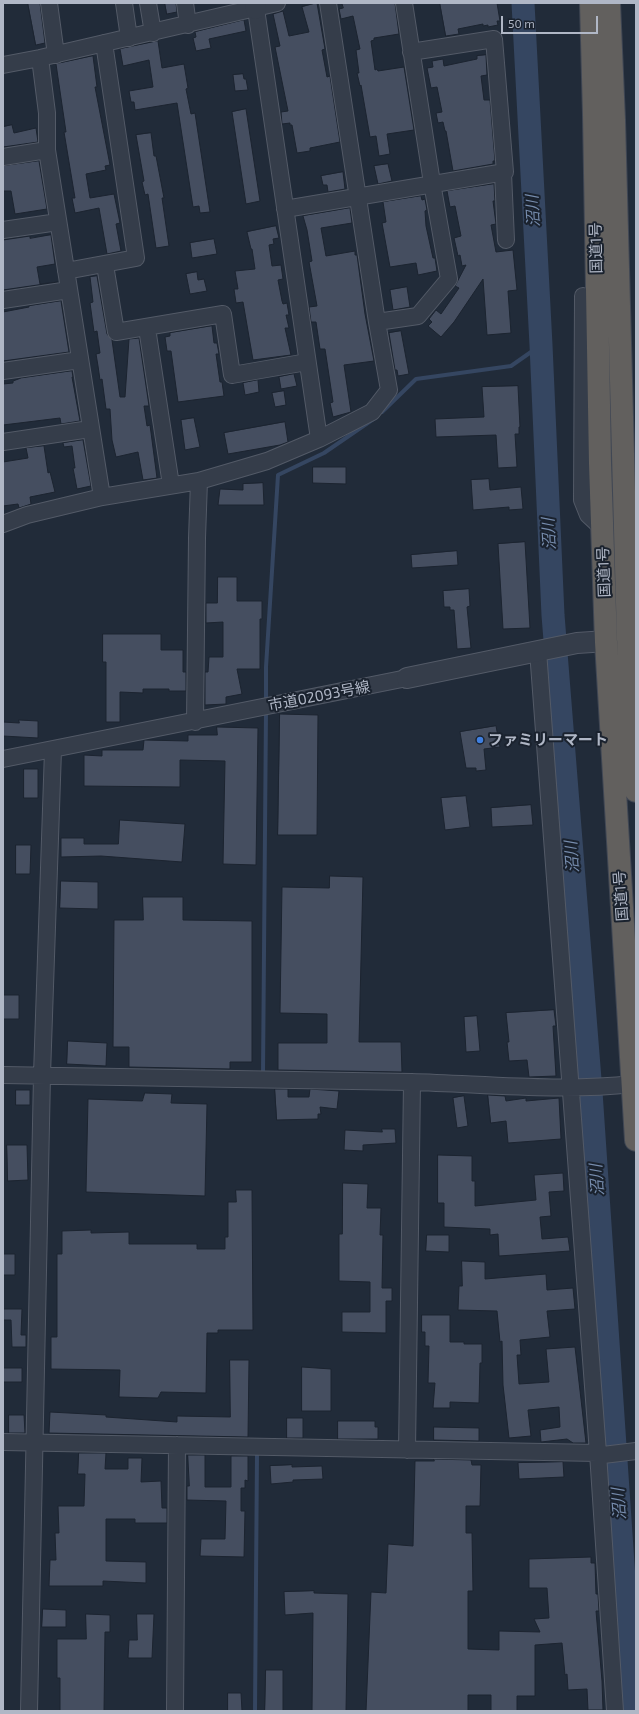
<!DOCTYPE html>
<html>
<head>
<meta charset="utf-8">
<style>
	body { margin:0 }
	#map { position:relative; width:639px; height:1714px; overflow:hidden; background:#212b39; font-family:"Exo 2",sans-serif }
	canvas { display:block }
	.frame { position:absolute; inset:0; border:4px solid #b0b7c6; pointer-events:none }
	.scale { position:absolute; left:501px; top:16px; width:97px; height:18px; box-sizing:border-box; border:2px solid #b0b7c6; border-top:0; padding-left:5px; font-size:12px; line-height:14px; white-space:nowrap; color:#b0b7c6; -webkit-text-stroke:3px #1a222e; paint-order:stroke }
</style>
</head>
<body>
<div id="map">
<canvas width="639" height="1714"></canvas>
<div class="frame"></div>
<div class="scale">50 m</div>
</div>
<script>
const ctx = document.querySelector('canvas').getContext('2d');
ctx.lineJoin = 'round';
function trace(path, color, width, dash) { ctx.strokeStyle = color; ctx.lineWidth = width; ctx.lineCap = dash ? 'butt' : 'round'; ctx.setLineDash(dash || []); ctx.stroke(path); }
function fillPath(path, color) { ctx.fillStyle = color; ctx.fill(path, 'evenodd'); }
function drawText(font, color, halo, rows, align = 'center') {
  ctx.font = font + ' "Exo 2","Noto Sans JP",sans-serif'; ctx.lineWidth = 4; ctx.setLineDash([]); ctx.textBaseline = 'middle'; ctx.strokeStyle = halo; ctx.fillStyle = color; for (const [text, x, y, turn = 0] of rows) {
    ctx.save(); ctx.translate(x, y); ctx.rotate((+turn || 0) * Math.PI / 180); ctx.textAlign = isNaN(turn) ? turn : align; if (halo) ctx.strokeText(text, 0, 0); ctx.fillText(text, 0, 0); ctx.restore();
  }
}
trace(new Path2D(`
	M 382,412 L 416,379 L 511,366 L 541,345
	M 266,703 L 266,667 L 278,475 L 324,453 L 375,418
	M 263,1073 L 266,710
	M 255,1711 L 257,1453`), '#354661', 4);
trace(new Path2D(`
	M 523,3 L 541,345 L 553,615 L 591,1092 L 633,1711`), '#354661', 23);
const building = new Path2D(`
	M 28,3 L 40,3 L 45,43 L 36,45 Z
	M 165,3 L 176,3 L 177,12 L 167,14 Z
	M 317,3 L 325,49 L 322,50 L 327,77 L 330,76 L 340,142 L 310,148 L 310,151 L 297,153 L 292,125 L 290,125 L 290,123 L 282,124 L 281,112 L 288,111 L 275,47 L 280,46 L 273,14 L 283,11 L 289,36 L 309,32 L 302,7 Z
	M 342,3 L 395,3 L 399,34 L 374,38 L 374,40 L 371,41 L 375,70 L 377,69 L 378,71 L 404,67 L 414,130 L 387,134 L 390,154 L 379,156 L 376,136 L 370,137 L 361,85 L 360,86 L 357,73 L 359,73 L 356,50 L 360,49 L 353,16 L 341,19 L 339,9 L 343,8 Z
	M 440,3 L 497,3 L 500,21 L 497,21 L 498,25 L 488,27 L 488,25 L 483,26 L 483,24 L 458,29 L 459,34 L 446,36 Z
	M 244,20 L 246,31 L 209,39 L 211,48 L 196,51 L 193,38 L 196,37 L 195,32 Z
	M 158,41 L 162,68 L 184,64 L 188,88 L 186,89 L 191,114 L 195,113 L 210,212 L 200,213 L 199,206 L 193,207 L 177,103 L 135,110 L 134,102 L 131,102 L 129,91 L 153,87 L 149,60 L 123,66 L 120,49 Z
	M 486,55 L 487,75 L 481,76 L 484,100 L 490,100 L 495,161 L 493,161 L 493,164 L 453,171 L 446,131 L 445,131 L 443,122 L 438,123 L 436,113 L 442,112 L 437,87 L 431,88 L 427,68 L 433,67 L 432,61 L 443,59 L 444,66 L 477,59 L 477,56 Z
	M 93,56 L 97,87 L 95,87 L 110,165 L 105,166 L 106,170 L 86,174 L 90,198 L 114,194 L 120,223 L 116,224 L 121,251 L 107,254 L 99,208 L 75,213 L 72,198 L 75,198 L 64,132 L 66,132 L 56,64 Z
	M 243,74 L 244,79 L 246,79 L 248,90 L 235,91 L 233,75 Z
	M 246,109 L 260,201 L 246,204 L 232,112 Z
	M 12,125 L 14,133 L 36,128 L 38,142 L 3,147 L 3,127 Z
	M 151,133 L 154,156 L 156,156 L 164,198 L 162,198 L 169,246 L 156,248 L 148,194 L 145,195 L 142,182 L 144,181 L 136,135 Z
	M 39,161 L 47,209 L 15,214 L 11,191 L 3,191 L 3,166 Z
	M 388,164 L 392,181 L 378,184 L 374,166 Z
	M 343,172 L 345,189 L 328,192 L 327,185 L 323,185 L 321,176 Z
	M 494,184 L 495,201 L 493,201 L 496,224 L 491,225 L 496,252 L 513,250 L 517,290 L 508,291 L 511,333 L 487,335 L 483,279 L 454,322 L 441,337 L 428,326 L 432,322 L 429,319 L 436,310 L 441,314 L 459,288 L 455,286 L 466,265 L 462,266 L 460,255 L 458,256 L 454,238 L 461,236 L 455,206 L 450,207 L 447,191 Z
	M 421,196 L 422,200 L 425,199 L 427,210 L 425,211 L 426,226 L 433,258 L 435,258 L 437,271 L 418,275 L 416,263 L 390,267 L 382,223 L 386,222 L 383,202 Z
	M 350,208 L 352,223 L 321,228 L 326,256 L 355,251 L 355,255 L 357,255 L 365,314 L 374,361 L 344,365 L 351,412 L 333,417 L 330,403 L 333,402 L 325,349 L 320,349 L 316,322 L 311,322 L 309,307 L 317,306 L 309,262 L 312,261 L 307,230 L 303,216 Z
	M 276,226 L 279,238 L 273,239 L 274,244 L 269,245 L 272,266 L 281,265 L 283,279 L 278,280 L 282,301 L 283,304 L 287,303 L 289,315 L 286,315 L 289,328 L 285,328 L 291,355 L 253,360 L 243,302 L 236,303 L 234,289 L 238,289 L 235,271 L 255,269 L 252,249 L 251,249 L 247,232 Z
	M 51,235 L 55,264 L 37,267 L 40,284 L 58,282 L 3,290 L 3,240 L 30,236 L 30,238 Z
	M 214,239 L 217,254 L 192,258 L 190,243 Z
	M 197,272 L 198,280 L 204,279 L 207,291 L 190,294 L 186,274 Z
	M 97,276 L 107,334 L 112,340 L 120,397 L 125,397 L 129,339 L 139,338 L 149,406 L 144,406 L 147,426 L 150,425 L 157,478 L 143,480 L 138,452 L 116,457 L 112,440 L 110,409 L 106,409 L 102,379 L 100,380 L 98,366 L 96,354 L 100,353 L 97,331 L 94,332 L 90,303 L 93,302 L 90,277 Z
	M 407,287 L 410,307 L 393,310 L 390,290 Z
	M 61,301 L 69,352 L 3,361 L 3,312 L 29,307 L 29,306 Z
	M 212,326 L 214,343 L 217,343 L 219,354 L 216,354 L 220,382 L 222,382 L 224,396 L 178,402 L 171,351 L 167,351 L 165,337 L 170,336 L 170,333 Z
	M 401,331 L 409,374 L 398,376 L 397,370 L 395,370 L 389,333 Z
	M 72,371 L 73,377 L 72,377 L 80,421 L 61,424 L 60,418 L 3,425 L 3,384 L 13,383 L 13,381 L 21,378 Z
	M 294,374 L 297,386 L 281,389 L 279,377 Z
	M 258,380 L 259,392 L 245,395 L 243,383 Z
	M 518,386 L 520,427 L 519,427 L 519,434 L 515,434 L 517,467 L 498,468 L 496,435 L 436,437 L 435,419 L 484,417 L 482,387 Z
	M 284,391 L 286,405 L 275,407 L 272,393 Z
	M 194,418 L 200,447 L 185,450 L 181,420 Z
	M 285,422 L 288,442 L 280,445 L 228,454 L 224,433 Z
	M 83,440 L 91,486 L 77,489 L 73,468 L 75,468 L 72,446 L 64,447 L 63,443 Z
	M 44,446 L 48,473 L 50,472 L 55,492 L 30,497 L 31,504 L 19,508 L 18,504 L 3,506 L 3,462 L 28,458 L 26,448 Z
	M 313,467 L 346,467 L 346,484 L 313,483 Z
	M 489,479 L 490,490 L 521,487 L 523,509 L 509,510 L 509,507 L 473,510 L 471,480 Z
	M 263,483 L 264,505 L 218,505 L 220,489 L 243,490 L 243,484 Z
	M 525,542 L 530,628 L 503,629 L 498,544 Z
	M 457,551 L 458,565 L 412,568 L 411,555 Z
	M 218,577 L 237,577 L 237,601 L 262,601 L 262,619 L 260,619 L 260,669 L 237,669 L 242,694 L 226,697 L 226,704 L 205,705 L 205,672 L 208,672 L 209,657 L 223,657 L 223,622 L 206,623 L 206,603 L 217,603 Z
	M 469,589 L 470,606 L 467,607 L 471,648 L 457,649 L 454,610 L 450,610 L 450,607 L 444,607 L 443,591 Z
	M 103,634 L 161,634 L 161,650 L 183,650 L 183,672 L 186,672 L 186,691 L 169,691 L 169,689 L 143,689 L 143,693 L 120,692 L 120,722 L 106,722 L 106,662 L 103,662 Z
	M 280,714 L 318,715 L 317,835 L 278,835 Z
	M 19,720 L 38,721 L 38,738 L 3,736 L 3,722 L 19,723 Z
	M 496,726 L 500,747 L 484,749 L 486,770 L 476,771 L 476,768 L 466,768 L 460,732 Z
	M 217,727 L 258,728 L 256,865 L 223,864 L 225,761 L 180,760 L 180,787 L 84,786 L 84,755 L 102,756 L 102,750 L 143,750 L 144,740 L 188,741 L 188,735 L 217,735 Z
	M 24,769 L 38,769 L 38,798 L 24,798 Z
	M 466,796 L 470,827 L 445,830 L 441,798 Z
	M 531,805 L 533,825 L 492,827 L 491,808 Z
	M 120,820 L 185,824 L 182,862 L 101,856 L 61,857 L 61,838 L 84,838 L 84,844 L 118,844 Z
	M 16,845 L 31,845 L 30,874 L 16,874 Z
	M 330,876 L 363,877 L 359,1042 L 401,1042 L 402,1072 L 278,1070 L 278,1043 L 327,1043 L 327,1014 L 280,1013 L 282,887 L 329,888 Z
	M 61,881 L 98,882 L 98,909 L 60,908 Z
	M 143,897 L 183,897 L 183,920 L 252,921 L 252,1062 L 230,1062 L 230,1069 L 129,1067 L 129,1047 L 113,1047 L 114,920 L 143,920 Z
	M 3,995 L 19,995 L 19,1019 L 3,1019 Z
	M 554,1010 L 556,1026 L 553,1026 L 556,1076 L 529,1077 L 527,1060 L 509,1061 L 507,1042 L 509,1042 L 506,1013 Z
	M 477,1016 L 480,1051 L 466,1052 L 464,1017 Z
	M 68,1041 L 107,1043 L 106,1066 L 67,1064 Z
	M 275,1089 L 288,1089 L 288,1097 L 309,1097 L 310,1089 L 339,1091 L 337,1109 L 320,1107 L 321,1114 L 318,1114 L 318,1119 L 277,1120 Z
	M 16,1090 L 30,1090 L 30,1105 L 16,1105 Z
	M 145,1093 L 172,1094 L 171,1103 L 207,1104 L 205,1196 L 86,1192 L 88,1099 L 142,1101 Z
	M 488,1095 L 505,1096 L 506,1101 L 526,1098 L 526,1101 L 559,1098 L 561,1139 L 508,1143 L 506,1121 L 491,1123 Z
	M 464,1096 L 468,1126 L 457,1128 L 453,1098 Z
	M 382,1129 L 395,1129 L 396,1143 L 363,1145 L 363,1151 L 344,1150 L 345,1130 L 382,1132 Z
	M 7,1145 L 27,1145 L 28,1180 L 8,1181 Z
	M 438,1155 L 472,1156 L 472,1181 L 475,1181 L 475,1206 L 536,1200 L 534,1175 L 563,1173 L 564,1191 L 549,1192 L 551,1216 L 540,1217 L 542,1239 L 568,1237 L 570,1251 L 499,1256 L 498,1234 L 490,1235 L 490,1229 L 444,1227 L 444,1203 L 438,1203 Z
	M 343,1183 L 368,1184 L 367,1208 L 381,1208 L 380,1235 L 383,1235 L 382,1288 L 392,1288 L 392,1301 L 386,1301 L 386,1333 L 342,1332 L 342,1312 L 370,1312 L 370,1282 L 339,1281 L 339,1234 L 342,1234 Z
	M 236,1190 L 252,1190 L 253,1330 L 218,1330 L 218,1333 L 207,1333 L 206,1393 L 161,1392 L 158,1398 L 119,1397 L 120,1370 L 51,1369 L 51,1337 L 57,1337 L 57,1254 L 62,1254 L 62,1231 L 91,1230 L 91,1233 L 129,1232 L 129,1244 L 197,1244 L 197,1249 L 225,1249 L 225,1237 L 228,1237 L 228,1202 L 236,1202 Z
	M 427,1235 L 449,1235 L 449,1252 L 426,1251 Z
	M 3,1254 L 15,1254 L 15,1275 L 3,1275 Z
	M 462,1261 L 485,1262 L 485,1279 L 546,1274 L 547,1290 L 573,1288 L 575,1309 L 547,1311 L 550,1337 L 520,1340 L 521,1355 L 517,1355 L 519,1384 L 549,1382 L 546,1349 L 575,1347 L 586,1443 L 573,1443 L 567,1439 L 541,1442 L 540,1430 L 560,1427 L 559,1407 L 528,1410 L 531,1436 L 509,1438 L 503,1385 L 502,1341 L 500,1342 L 497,1311 L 458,1310 L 459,1286 L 462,1286 Z
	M 4,1309 L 22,1309 L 21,1335 L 26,1335 L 26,1347 L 12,1347 L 11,1320 L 4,1320 Z
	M 422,1315 L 450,1315 L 450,1342 L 464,1342 L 464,1344 L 482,1344 L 482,1363 L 480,1363 L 479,1403 L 450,1402 L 450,1408 L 433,1408 L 435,1383 L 428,1383 L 429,1346 L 425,1346 L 425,1332 L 422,1332 Z
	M 230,1360 L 249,1360 L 248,1437 L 49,1433 L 50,1412 L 106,1415 L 106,1417 L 177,1422 L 177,1416 L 230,1417 Z
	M 302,1367 L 331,1369 L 331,1411 L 302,1411 Z
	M 3,1368 L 22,1368 L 22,1382 L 3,1382 Z
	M 9,1415 L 24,1415 L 25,1433 L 9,1433 Z
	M 287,1418 L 303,1418 L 303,1438 L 287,1438 Z
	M 338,1421 L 375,1421 L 375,1427 L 378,1427 L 378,1439 L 338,1439 Z
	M 434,1427 L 479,1428 L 479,1441 L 434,1440 Z
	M 79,1453 L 106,1453 L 105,1469 L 128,1469 L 128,1458 L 142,1458 L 141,1482 L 161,1481 L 162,1508 L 167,1508 L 167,1523 L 135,1523 L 135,1519 L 106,1519 L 106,1561 L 146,1562 L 146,1583 L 103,1581 L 103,1586 L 49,1586 L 50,1560 L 56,1560 L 55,1533 L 59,1533 L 58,1506 L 84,1506 L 85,1474 L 78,1474 Z
	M 188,1455 L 205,1455 L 205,1487 L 231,1487 L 231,1456 L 248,1456 L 248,1481 L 245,1480 L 245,1488 L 241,1488 L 241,1511 L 245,1511 L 244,1557 L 200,1556 L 201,1539 L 225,1539 L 226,1501 L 187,1500 L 187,1486 L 189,1486 Z
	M 434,1459 L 471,1460 L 472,1465 L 481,1465 L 480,1506 L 466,1506 L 466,1533 L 472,1533 L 473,1591 L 468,1591 L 468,1649 L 499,1650 L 499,1631 L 540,1632 L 534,1619 L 549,1618 L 547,1588 L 529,1588 L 529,1559 L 591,1557 L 591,1563 L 595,1563 L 596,1594 L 598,1594 L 599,1611 L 596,1611 L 602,1681 L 603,1710 L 588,1710 L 587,1689 L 568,1690 L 567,1674 L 565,1675 L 562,1643 L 535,1645 L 535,1696 L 517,1696 L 517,1711 L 491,1711 L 491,1695 L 468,1695 L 468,1711 L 366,1711 L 371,1592 L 386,1593 L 388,1544 L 413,1546 L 415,1461 L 434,1461 Z
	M 563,1462 L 564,1477 L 519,1479 L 518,1463 Z
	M 292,1465 L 292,1467 L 322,1466 L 323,1479 L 293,1480 L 293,1482 L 271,1484 L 270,1466 Z
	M 314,1591 L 314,1593 L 348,1594 L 346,1711 L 312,1711 L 313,1613 L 285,1615 L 284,1592 Z
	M 43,1609 L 66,1610 L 66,1627 L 42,1627 Z
	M 86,1614 L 110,1615 L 110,1632 L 105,1632 L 104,1711 L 60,1711 L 60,1678 L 57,1678 L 57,1639 L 86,1639 Z
	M 137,1614 L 154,1614 L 152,1658 L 128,1658 L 129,1640 L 137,1640 Z
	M 266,1670 L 283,1670 L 283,1711 L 265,1711 Z
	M 228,1693 L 241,1693 L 242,1711 L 228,1711 Z`);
fillPath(building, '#454e60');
trace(building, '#1c2430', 1);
const minor = new Path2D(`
	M 49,3 L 56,55
	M 124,3 L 129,38
	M 148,3 L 153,33
	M 185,3 L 188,25
	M 256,9 L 319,439
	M 40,58 L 47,113 L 47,150 L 102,497
	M 3,65 L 40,58 L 277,3
	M 3,157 L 47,150
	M 503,173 L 506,240
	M 285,209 L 505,172 L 494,39 L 411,52
	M 3,230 L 58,222
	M 105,265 L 116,332 L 223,314 L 232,375 L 307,362
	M 66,271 L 136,258 L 104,43
	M 583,296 L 582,500 L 588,515 L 602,528
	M 3,300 L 69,290
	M 377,322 L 418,316 L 449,279 L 432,183 L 404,3
	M 147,328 L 171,485
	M 3,371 L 80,360
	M 3,442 L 90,429
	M 3,524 L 27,515 L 102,497 L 199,481 L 267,461 L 319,439 L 372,412 L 389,390 L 377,322 L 328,3
	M 538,651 L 598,1453 L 615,1711
	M 195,722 L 197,538 L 199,481
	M 3,759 L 407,678
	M 3,1075 C 139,1077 275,1079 411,1082 C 485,1084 560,1092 633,1084
	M 3,1442 L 598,1453 L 603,1455 L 636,1451
	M 407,1450 L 412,1082
	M 29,1711 L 42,1075 L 53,750
	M 175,1711 L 177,1445`);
const tertiary = new Path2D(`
	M 255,3 L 256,9
	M 407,678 L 577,643 L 622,640`);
const trunk = new Path2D(`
	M 591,3 L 594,115 L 600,463 L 606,642 L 636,1140
	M 609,3 L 614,120 L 628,639 L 636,791`);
trace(minor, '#535a67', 18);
trace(tertiary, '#535a67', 22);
trace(trunk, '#404754', 24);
trace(minor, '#353d4a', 16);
trace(tertiary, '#353d4a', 20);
trace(trunk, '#62605e', 22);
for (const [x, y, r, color] of [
	[480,740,4,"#3f7fe0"]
]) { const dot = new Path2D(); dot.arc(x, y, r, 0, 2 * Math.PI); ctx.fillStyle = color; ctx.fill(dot); trace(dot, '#1a222e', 1.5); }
drawText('15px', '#b0b7c6', '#1a222e', [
	["国道1号",596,248,-91],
	["国道1号",604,572,-92],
	["市道02093号線",319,696,-11],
	["国道1号",621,896,-94]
]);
drawText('bold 15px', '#b0b7c6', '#1a222e', [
	["ファミリーマート",488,740]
], 'left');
drawText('italic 16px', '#778dae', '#1a222e', [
	["沼川",533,211,-93],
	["沼川",549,534,-93],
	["沼川",572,857,-94],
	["沼川",597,1180,-94],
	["沼川",619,1504,-94]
]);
</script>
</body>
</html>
